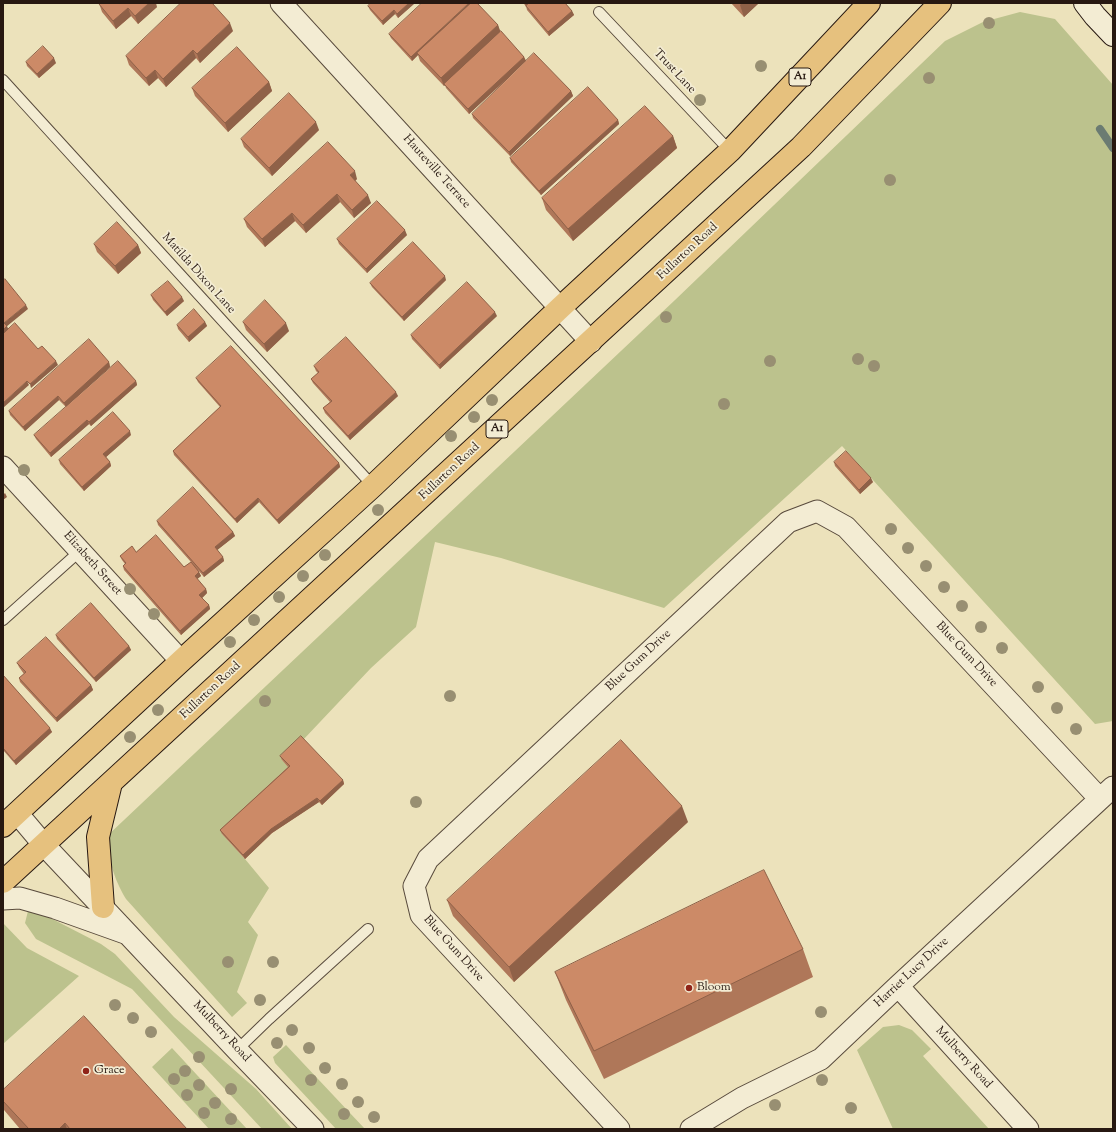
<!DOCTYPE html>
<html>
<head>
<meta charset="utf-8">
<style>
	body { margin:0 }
	#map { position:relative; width:1116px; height:1132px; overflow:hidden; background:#ece2bb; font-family:"Sorts Mill Goudy",serif }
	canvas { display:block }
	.frame { position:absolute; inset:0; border:4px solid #271811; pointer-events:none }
</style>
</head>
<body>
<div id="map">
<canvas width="1116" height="1132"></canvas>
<div class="frame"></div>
</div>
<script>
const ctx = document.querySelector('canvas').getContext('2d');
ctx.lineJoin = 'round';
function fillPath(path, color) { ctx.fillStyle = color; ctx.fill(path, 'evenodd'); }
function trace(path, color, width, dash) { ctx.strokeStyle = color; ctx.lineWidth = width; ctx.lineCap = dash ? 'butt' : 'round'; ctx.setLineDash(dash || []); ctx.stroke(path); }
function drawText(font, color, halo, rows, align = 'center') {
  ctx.font = font + ' "Sorts Mill Goudy",serif'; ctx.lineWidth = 3.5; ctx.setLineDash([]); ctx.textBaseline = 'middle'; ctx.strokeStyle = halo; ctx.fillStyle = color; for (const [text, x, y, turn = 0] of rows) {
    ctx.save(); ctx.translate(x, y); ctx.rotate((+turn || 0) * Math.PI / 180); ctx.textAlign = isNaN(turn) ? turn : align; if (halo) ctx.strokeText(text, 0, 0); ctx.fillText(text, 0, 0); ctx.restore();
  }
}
fillPath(new Path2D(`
	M 1020,12 L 1055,19 L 1113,85 L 1113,721 L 1095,724 L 842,446 L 664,608 L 501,558 L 435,542 L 416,627 L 371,668 L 303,740 L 282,760 L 291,770 L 222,834 L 245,859 L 269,888 L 248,922 L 258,935 L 237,992 L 247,1003 L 232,1017 L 126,899 C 113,877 110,862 106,837 L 675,300 L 945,41 L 983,22 Z
	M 29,907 L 101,944 L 115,954 L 174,1017 L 256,1089 L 292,1129 L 262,1129 L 132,989 L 36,939 L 25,923 Z
	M 3,923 L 27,948 L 79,976 L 3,1044 Z
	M 899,1025 L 912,1030 L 931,1049 L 923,1056 L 989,1129 L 893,1129 L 857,1050 L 883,1027 Z
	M 286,1045 L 365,1129 L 336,1129 L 275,1063 L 273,1057 Z
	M 172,1048 L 247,1129 L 209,1129 L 152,1067 Z`), '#bcc28d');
trace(new Path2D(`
	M 1100,129 L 1113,148`), '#6b7b72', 8);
const lane = new Path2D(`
	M 599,12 L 730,151
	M 3,80 L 373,486
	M 3,620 L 80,551
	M 237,1050 L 269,1019 L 368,929`);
const street = new Path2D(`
	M 281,3 L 591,342
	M 3,467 L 181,661
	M 17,813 L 44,845 L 237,1050 L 313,1129
	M 3,899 L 20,898 L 55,908 L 125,933
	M 898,986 L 1028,1129
	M 619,1129 L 421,915 L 414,886 L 428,859 L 788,522 L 817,511 L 846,527 L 1100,799
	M 691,1129 L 742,1098 L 821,1059 L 898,986 L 1113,787`);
const secondary = new Path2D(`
	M 1085,3 L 1095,16 L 1113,35`);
const primary = new Path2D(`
	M 3,826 L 181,661 L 373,486 L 560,308 L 730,151 L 869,3
	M 3,882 L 801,147 L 940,3
	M 103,907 L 98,837 L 111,783`);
trace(lane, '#584a3c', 12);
trace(street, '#584a3c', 23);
trace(secondary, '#271811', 24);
trace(primary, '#271811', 24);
trace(lane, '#f3ecd3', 10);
trace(street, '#f3ecd3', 21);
trace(secondary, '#f3ecd3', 22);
trace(primary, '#e6c17e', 22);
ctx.fillStyle = '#988f72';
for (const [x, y] of [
	[989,23],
	[761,66],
	[929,78],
	[700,100],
	[890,180],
	[666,317],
	[858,359],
	[770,361],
	[874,366],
	[492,400],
	[724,404],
	[474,417],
	[451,436],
	[24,470],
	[378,510],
	[891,529],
	[908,548],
	[325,555],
	[926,566],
	[303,576],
	[944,587],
	[130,589],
	[279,597],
	[962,606],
	[154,614],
	[254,620],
	[981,627],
	[230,642],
	[1002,648],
	[1038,687],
	[450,696],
	[265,701],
	[1057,708],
	[158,710],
	[1076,729],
	[130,737],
	[416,802],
	[228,962],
	[273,962],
	[260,1000],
	[115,1005],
	[821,1012],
	[133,1018],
	[292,1030],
	[151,1032],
	[277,1043],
	[309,1048],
	[199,1057],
	[325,1068],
	[185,1071],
	[174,1079],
	[311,1080],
	[822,1080],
	[342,1084],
	[199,1085],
	[231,1089],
	[187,1095],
	[358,1102],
	[215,1103],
	[775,1105],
	[851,1108],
	[204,1113],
	[344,1114],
	[374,1117],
	[231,1119]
]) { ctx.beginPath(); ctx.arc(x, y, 6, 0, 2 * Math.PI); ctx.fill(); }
fillPath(new Path2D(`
	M 99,3 L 157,7 L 138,24 L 131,16 L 116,29 L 102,12 Z
	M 415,3 L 398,18 L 395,14 L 383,25 L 370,10 L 368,6 Z
	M 523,3 L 565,3 L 572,11 L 574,15 L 549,36 L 527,10 L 526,6 Z
	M 731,3 L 759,3 L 744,17 Z
	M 498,25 L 500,32 L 524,57 L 526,61 L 469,114 L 446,88 L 445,85 L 444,86 L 420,61 L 418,55 L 412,61 L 391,38 L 389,34 Z
	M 233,31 L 200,63 L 196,58 L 166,87 L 158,78 L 149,86 L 129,65 L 126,56 Z
	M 26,62 L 56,63 L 39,78 L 27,66 Z
	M 269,82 L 272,91 L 228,132 L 195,96 L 192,88 Z
	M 571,91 L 573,96 L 510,156 L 473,118 L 472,114 Z
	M 618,120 L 619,124 L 541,195 L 511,162 L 510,158 Z
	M 319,130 L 272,176 L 244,147 L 241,139 Z
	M 673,136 L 677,148 L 573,241 L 546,210 L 542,198 Z
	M 357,179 L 355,181 L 371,203 L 354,218 L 340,202 L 306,233 L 295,221 L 265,247 L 247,227 L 244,219 Z
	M 407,235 L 367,273 L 339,244 L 337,239 Z
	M 94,244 L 138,245 L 141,253 L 118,274 L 97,252 Z
	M 446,280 L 404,321 L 372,287 L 370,283 Z
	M 151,295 L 184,301 L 167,316 L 153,300 Z
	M 497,316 L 440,369 L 412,339 L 411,335 Z
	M 205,322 L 207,326 L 189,342 L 178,329 L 177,325 Z
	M 243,322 L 289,331 L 267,352 L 246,330 Z
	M 109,362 L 110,367 L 66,407 L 59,400 L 25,431 L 10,415 L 9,411 Z
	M 314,366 L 398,396 L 350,440 L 325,413 L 323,408 L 330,402 L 313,383 L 311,379 L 318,373 L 316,371 Z
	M 196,378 L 339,463 L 340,467 L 279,524 L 259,502 L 237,523 L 174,455 L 173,451 L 220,407 L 198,382 Z
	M 136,381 L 137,385 L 91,426 L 89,424 L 51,457 L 36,439 L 34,435 Z
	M 131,435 L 106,457 L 110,462 L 111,466 L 84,491 L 60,464 L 59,460 Z
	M 834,462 L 873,482 L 860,494 L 835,466 Z
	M 157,521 L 233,532 L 235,536 L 217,550 L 223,557 L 224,561 L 204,577 L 198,570 L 201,576 L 197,579 L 206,589 L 207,593 L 202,598 L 209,605 L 210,609 L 181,635 L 124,570 L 123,566 L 125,564 L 122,560 L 120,556 L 136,552 L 184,567 L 191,562 L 158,525 Z
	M 56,635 L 129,646 L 131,650 L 96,682 L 57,639 Z
	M 17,663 L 91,685 L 93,690 L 57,722 L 20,682 L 19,678 L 24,674 L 19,667 Z
	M 3,675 L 52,732 L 16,765 L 3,750 Z
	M 280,756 L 343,780 L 344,784 L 322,805 L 319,802 L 272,833 L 245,859 L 222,834 L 220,830 L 288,767 L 282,760 Z
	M 688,822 L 514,982 L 453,916 L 447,900 Z
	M 803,949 L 813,977 L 604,1079 L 566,1000 L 555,972 Z
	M 3,1090 L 187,1129 L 20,1129 L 4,1110 Z`), '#af7759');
fillPath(new Path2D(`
	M 149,3 L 156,3 L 157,7 L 138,24 L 135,16 Z
	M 409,3 L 415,3 L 398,18 L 397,14 Z
	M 469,3 L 475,3 L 417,53 L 418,55 L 412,61 L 411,57 Z
	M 525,3 L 530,3 L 526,7 Z
	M 742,3 L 759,3 L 744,17 L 740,5 Z
	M 128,8 L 131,16 L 116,29 L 113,21 Z
	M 394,10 L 395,14 L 383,25 L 382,21 Z
	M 572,11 L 574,15 L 549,36 L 548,32 Z
	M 230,23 L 233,31 L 200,63 L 197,54 Z
	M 498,25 L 501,33 L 444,86 L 441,78 Z
	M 193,50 L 196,58 L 166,87 L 163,79 Z
	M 524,57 L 526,61 L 469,114 L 468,109 Z
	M 54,58 L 56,63 L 39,78 L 37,74 Z
	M 155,70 L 158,78 L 149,86 L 146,78 Z
	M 269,82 L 272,91 L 228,132 L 225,123 Z
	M 571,91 L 573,96 L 510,156 L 509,152 Z
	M 618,120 L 619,124 L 541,195 L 539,191 Z
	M 316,122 L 319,130 L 272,176 L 269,168 Z
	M 673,136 L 677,148 L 573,241 L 568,229 Z
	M 355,171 L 357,179 L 353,183 L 350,175 Z
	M 337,194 L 340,202 L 306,233 L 303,225 Z
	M 368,195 L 371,203 L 354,218 L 352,210 Z
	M 292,213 L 295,221 L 265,247 L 262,239 Z
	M 405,230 L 407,235 L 367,273 L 366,269 Z
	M 138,245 L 141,253 L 118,274 L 115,266 Z
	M 445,276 L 446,280 L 404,321 L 402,317 Z
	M 182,297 L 184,301 L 167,316 L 165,312 Z
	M 26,305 L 28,309 L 6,327 L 4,323 Z
	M 495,312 L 497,316 L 440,369 L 439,365 Z
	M 205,322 L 207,326 L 189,342 L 188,337 Z
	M 286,323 L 289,331 L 267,352 L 264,344 Z
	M 7,326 L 9,331 L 3,335 L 3,330 Z
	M 56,361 L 58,365 L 31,388 L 30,384 Z
	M 109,362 L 110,367 L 66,407 L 64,403 Z
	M 27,381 L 29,385 L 3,408 L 3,403 Z
	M 136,381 L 137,385 L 91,426 L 89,422 Z
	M 396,392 L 398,396 L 350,440 L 348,436 Z
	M 58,396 L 59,400 L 25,431 L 23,427 Z
	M 87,420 L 89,424 L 51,457 L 50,453 Z
	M 130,431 L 131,435 L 105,458 L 103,454 Z
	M 110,462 L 111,466 L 84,491 L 82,487 Z
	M 339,463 L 340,467 L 279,524 L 277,520 Z
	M 871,478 L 873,482 L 860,494 L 859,490 Z
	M 5,493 L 7,497 L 3,500 L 3,495 Z
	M 258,498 L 259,502 L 237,523 L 235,519 Z
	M 233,532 L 235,536 L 216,551 L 215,547 Z
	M 223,557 L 224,561 L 204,577 L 203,573 Z
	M 199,572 L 201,576 L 196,580 L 195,576 Z
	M 206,589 L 207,593 L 201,599 L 199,595 Z
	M 209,605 L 210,609 L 181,635 L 180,631 Z
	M 129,646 L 131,650 L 96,682 L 94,678 Z
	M 91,685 L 93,690 L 57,722 L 56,718 Z
	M 50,728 L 52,732 L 16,765 L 14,761 Z
	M 343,780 L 344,784 L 322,805 L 320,801 Z
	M 317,798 L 319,802 L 272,833 L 245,859 L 243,855 L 271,829 Z
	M 682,806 L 688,822 L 514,982 L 509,967 Z
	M 65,1123 L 67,1129 L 59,1129 Z`), '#8f6148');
const building = new Path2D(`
	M 99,3 L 149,3 L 135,16 L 128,8 L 113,21 L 99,4 Z
	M 181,3 L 212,3 L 230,23 L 197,54 L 193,50 L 163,79 L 155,70 L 146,78 L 126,56 Z
	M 371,3 L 409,3 L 397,14 L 394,10 L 382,21 L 368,6 Z
	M 422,3 L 469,3 L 411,57 L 389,34 Z
	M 471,3 L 477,3 L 498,25 L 441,78 L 417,53 Z
	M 529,3 L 565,3 L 572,11 L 548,32 L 526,6 Z
	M 501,31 L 524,57 L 468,109 L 444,84 Z
	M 43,46 L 54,58 L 37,74 L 26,62 Z
	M 237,47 L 269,82 L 225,123 L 192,88 Z
	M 534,53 L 571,91 L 509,152 L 472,114 Z
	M 588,87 L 618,120 L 539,191 L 510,158 Z
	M 289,93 L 316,122 L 269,168 L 241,139 Z
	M 645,106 L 673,136 L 568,229 L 542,198 Z
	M 328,142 L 355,171 L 350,175 L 368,195 L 352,210 L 337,194 L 303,225 L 292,213 L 262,239 L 244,219 Z
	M 377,201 L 405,230 L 366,269 L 337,239 Z
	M 117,222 L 138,245 L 115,266 L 94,244 Z
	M 413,242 L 445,276 L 402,317 L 370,283 Z
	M 5,279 L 26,305 L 4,323 L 7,326 L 3,330 L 3,281 Z
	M 168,281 L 182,297 L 165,312 L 151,295 Z
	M 467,282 L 495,312 L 439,365 L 411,335 Z
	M 265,300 L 286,323 L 264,344 L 243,322 Z
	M 194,309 L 205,322 L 188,337 L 177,325 Z
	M 15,323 L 38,349 L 42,346 L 56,361 L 30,384 L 27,381 L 3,403 L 3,348 L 4,347 L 3,347 L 3,334 Z
	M 346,337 L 396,392 L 348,436 L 323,408 L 332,401 L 311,379 L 319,372 L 314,366 Z
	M 89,339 L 109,362 L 64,403 L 58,396 L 23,427 L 9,411 Z
	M 231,346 L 339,463 L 277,520 L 258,498 L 235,519 L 173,451 L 221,406 L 196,378 Z
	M 118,361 L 136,381 L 89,422 L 87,420 L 50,453 L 34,435 Z
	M 113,412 L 130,431 L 103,454 L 110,462 L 82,487 L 59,460 Z
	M 846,451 L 871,478 L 859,490 L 834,462 Z
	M 193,487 L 233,532 L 215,547 L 223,557 L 203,573 L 157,521 Z
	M 156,535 L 184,567 L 191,562 L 199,572 L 195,576 L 206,589 L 199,595 L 209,605 L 180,631 L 123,566 L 126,563 L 120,556 L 132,546 L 136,552 Z
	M 91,603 L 129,646 L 94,678 L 56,635 Z
	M 46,637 L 91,685 L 56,718 L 19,678 L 26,672 L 17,663 Z
	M 3,675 L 50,728 L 14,761 L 3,748 Z
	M 301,736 L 343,780 L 320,801 L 317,798 L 271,829 L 243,855 L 220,830 L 290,766 L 280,756 Z
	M 621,740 L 682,806 L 509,967 L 447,900 Z
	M 764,870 L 803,949 L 594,1051 L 555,972 Z
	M 84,1016 L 187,1129 L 70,1129 L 65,1123 L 59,1129 L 29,1129 L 3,1101 L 3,1090 Z`);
fillPath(building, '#cc8a67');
trace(building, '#8f6148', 1);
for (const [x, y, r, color] of [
	[689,988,4,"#8f2418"],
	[86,1071,4,"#8f2418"]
]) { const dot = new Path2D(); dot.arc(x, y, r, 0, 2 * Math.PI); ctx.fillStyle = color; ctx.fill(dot); trace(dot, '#f3ecd3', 1.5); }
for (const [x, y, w] of [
	[800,77,22],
	[497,429,22]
]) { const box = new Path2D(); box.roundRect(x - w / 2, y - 9, w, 18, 3); ctx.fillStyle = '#f3ecd3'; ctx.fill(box); trace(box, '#271811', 1); }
drawText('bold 11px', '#271811', null, [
	["A1",800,77],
	["A1",497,429]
]);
drawText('12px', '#271811', '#f3ecd3', [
	["Trust Lane",674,72,47],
	["Hauteville Terrace",436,172,48],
	["Fullarton Road",688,252,-43],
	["Matilda Dixon Lane",198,274,48],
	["Fullarton Road",450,472,-43],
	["Elizabeth Street",92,564,48],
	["Blue Gum Drive",966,655,47],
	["Blue Gum Drive",639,661,-43],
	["Fullarton Road",211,691,-43],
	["Blue Gum Drive",453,949,48],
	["Harriet Lucy Drive",912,973,-43],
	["Mulberry Road",221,1032,47],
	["Mulberry Road",963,1058,48]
]);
drawText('12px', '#271811', '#f3ecd3', [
	["Bloom",697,988],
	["Grace",94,1071]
], 'left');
</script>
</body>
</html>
